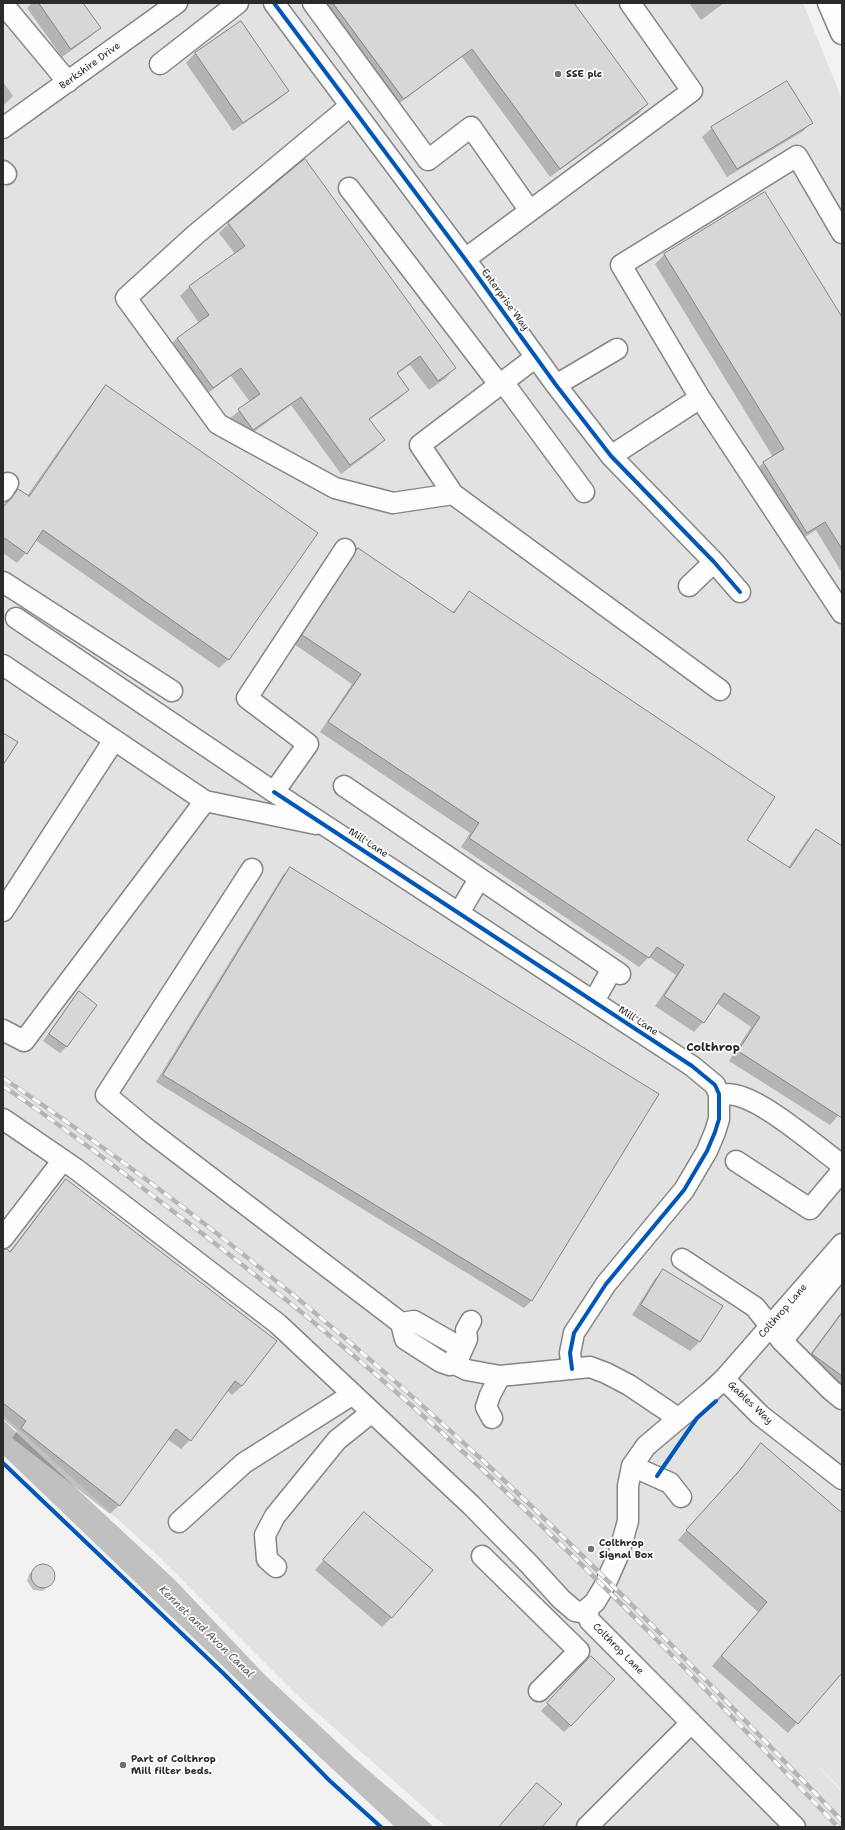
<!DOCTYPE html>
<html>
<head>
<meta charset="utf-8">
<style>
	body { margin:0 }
	#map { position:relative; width:845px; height:1830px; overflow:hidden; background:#f2f2f2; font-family:"Shantell Sans",sans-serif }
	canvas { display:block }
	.frame { position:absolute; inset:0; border:4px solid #2b2b2b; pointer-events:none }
</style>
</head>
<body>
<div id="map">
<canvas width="845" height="1830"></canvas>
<div class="frame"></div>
</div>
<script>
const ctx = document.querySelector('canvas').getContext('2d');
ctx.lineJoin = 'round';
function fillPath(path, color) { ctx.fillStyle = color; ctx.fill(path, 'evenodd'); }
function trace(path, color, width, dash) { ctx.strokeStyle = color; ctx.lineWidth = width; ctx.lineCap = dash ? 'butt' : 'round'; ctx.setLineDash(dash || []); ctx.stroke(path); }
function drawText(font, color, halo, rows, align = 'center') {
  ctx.font = font + ' "Shantell Sans",sans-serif'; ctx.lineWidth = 3.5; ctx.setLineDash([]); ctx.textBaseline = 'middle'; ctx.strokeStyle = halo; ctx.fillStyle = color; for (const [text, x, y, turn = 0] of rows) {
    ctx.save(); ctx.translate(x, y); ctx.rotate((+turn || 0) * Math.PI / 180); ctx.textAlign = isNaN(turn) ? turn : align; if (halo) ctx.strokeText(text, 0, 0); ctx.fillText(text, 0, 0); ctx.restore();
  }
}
fillPath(new Path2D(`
	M 3,3 L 803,3 L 842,99 L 842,1790 L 813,1761 L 842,1792 L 842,1827 L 446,1827 L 298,1696 L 156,1554 L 3,1415 Z`), '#e2e2e2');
fillPath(new Path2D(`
	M 3,1420 L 175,1580 L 263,1673 L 354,1758 L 434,1827 L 395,1827 L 255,1697 L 3,1455 Z`), '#c0c0c0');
fillPath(new Path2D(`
	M 32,3 L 82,3 L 99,28 L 90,37 L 62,57 L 27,8 Z
	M 317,3 L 573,3 L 647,104 L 638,114 L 550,177 L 462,57 L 394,107 Z
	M 689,3 L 724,3 L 701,20 Z
	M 241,22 L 288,91 L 278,100 L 233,131 L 186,63 L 195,53 Z
	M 3,82 L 13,96 L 3,106 Z
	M 811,123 L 802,132 L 727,177 L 702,137 L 712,128 Z
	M 765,193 L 842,319 L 842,573 L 816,530 L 797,542 L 754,472 L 764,462 L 773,457 L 655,264 L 664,255 Z
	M 229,223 L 455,368 L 446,378 L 429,390 L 410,365 L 397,374 L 408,390 L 399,399 L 369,420 L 384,440 L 375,449 L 341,474 L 291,405 L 244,439 L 229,419 L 250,402 L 231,376 L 204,396 L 168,348 L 177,338 L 199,323 L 180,296 L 189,287 L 235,254 L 219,233 Z
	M 106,387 L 229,659 L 219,668 L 35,540 L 26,553 L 17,563 L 3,553 L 3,507 L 18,490 L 27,496 L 97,396 Z
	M 358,550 L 452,613 L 469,593 L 745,840 L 788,868 L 807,840 L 816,830 L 842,848 L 842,1111 L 830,1125 L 729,1061 L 751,1027 L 716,1003 L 703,1022 L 694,1032 L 655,1006 L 676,975 L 649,957 L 639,967 L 461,847 L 470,833 L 320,732 L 352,684 L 294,644 L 349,559 Z
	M 290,869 L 658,1095 L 531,1301 L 524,1308 L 156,1082 L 283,875 Z
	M 79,993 L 67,1046 L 60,1053 L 43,1041 L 72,1000 Z
	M 66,1181 L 242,1386 L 232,1395 L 227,1390 L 190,1440 L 181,1449 L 167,1439 L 119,1505 L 110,1514 L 12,1438 L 17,1431 L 3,1419 L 3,1251 L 9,1252 L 57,1190 Z
	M 663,1270 L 700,1341 L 690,1351 L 632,1315 L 654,1280 Z
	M 842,1311 L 842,1392 L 803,1364 Z
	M 761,1445 L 842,1515 L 842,1671 L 788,1733 L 712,1666 L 758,1612 L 678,1540 Z
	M 364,1513 L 392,1617 L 382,1627 L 315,1570 Z
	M 40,1565 L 47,1566 L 54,1574 L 53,1581 L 43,1591 L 33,1590 L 27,1581 L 29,1574 Z
	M 584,1665 L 571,1725 L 564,1732 L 541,1711 Z`), '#0003');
const building = new Path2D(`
	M 39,3 L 83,3 L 101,28 L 71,49 Z
	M 333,3 L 574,3 L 648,104 L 560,169 L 472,49 L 404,99 Z
	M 241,21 L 289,91 L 243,123 L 195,53 Z
	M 787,81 L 813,123 L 737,169 L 711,127 Z
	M 305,159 L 456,368 L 438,381 L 420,356 L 397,373 L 409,390 L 369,419 L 385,440 L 350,465 L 301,397 L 253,430 L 238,409 L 260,394 L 241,368 L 213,388 L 177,338 L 209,315 L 189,286 L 245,246 L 228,223 Z
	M 765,192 L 842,317 L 842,549 L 825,522 L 807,533 L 763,462 L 784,449 L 664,254 Z
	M 106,385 L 318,533 L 229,660 L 43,530 L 27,554 L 3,537 L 3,507 L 12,497 L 18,489 L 29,496 Z
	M 358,548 L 454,613 L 469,591 L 775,797 L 747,840 L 790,868 L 816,829 L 842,846 L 842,1118 L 738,1051 L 760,1017 L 724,993 L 704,1023 L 664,996 L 684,965 L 657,947 L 649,958 L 469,838 L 479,823 L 328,722 L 361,674 L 302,635 Z
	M 3,733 L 18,742 L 3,765 Z
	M 290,867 L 659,1094 L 532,1301 L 163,1075 Z
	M 79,991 L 97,1005 L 67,1047 L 49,1034 Z
	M 66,1179 L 277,1341 L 242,1386 L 235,1381 L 191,1441 L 176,1429 L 120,1506 L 21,1428 L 26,1421 L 3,1403 L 3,1249 L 7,1249 L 10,1252 Z
	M 663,1269 L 723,1306 L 700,1342 L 641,1305 Z
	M 842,1313 L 842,1376 L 812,1354 Z
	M 761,1443 L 842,1513 L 842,1673 L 798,1724 L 721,1656 L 767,1602 L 686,1530 L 740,1470 Z
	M 364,1512 L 433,1570 L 392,1618 L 323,1560 Z
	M31 1576a12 12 0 1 1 24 0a12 12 0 1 1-24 0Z
	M 591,1656 L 615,1679 L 571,1726 L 547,1703 Z
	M 537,1783 L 562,1804 L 542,1827 L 499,1827 Z`);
fillPath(building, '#d7d7d7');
trace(building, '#858585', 1);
const minor = new Path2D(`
	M 274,3 L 465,259 L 556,385 L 611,456 L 714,562 L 740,592
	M 313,3 L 428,160 L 471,127 L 530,211
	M 3,4 L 68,82
	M 160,64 L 238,3
	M 350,106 L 195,235 L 126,298 L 218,424 L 335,488 L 393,503 L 453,494 L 420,445 L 536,357
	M 3,128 L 177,3
	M 3,171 L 6,174
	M 349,188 L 495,379 L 503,382 L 584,492
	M 842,233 L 797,156 L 621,265 L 700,398 L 842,613
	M 465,259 L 692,91 L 630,3
	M 556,385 L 617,349
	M 611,456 L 700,398
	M 3,491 L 8,483
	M 453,494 L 720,690
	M 3,582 L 172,691
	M 689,586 L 714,562
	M 16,618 L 274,792 L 692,1066 L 715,1085 L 719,1094 L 719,1119 L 715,1132 L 707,1151 L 684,1190 L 606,1284 L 574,1333 L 570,1353 L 572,1369
	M 3,665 L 205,801
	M 344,786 L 620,974
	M 274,792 L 308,744 L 247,698 L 345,549
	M 252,869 L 106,1095 L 148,1130 L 401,1323 L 405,1339 L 441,1362 L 450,1365 L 455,1364 L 467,1370 L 500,1376 L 590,1367 L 606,1373 L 629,1385 L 678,1418
	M 3,911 L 114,740
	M 459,913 L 479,879
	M 594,1001 L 612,969
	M 3,1030 L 24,1041 L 205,801 L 316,824
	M 719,1094 C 724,1094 730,1094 735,1095 C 765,1101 816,1146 842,1165
	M 3,1119 L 76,1169 L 278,1324 L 471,1505 L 529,1564 L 561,1599 L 575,1611 L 580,1612 L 586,1610 L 595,1602 L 604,1587 L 619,1553 L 628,1521 L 628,1486 L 632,1466 L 646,1446 L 709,1393 L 724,1379 L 760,1415 L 842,1479
	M 736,1161 L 810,1209 L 842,1171
	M 3,1238 L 63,1160
	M 682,1259 L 755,1307 L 782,1341 L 831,1390 L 842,1399
	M 401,1323 L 414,1321 L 456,1345 L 457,1350 L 455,1364
	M 782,1341 L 842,1267
	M 457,1361 L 467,1339 L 466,1330 L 471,1321
	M 724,1379 L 842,1244
	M 492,1418 L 486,1407 L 490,1395 L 500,1376
	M 632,1466 L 670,1483 L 681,1497
	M 179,1522 L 244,1463 L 353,1394
	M 482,1556 L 579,1651 L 539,1691
	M 276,1567 L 267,1559 L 265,1535 L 275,1516 L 337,1440 L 372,1412
	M 586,1610 L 590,1621 L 795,1827
	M 587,1827 L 691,1723`);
const major = new Path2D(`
	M 829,3 L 842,33`);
trace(minor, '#858585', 23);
trace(major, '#858585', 25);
trace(minor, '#fdfdfd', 20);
trace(major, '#fdfdfd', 22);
const rail = new Path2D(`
	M 3,1078 C 176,1194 339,1327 492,1469 C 613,1582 727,1702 842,1821
	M 3,1086 C 56,1122 107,1160 157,1199 C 271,1285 381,1375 485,1472 C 607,1586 723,1707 838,1827`);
trace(rail, '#b5b5b5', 4.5);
trace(rail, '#fff', 3, [9]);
trace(new Path2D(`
	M 274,3 L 465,259 L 556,385 L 611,456 L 714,562 L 740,592
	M 274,792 L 692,1066 L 715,1085 L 719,1094 L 719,1119 L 715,1132 L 707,1151 L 684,1190 L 606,1284 L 574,1333 L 570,1353 L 572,1369
	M 3,1463 L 223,1673 L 330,1781 L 381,1827
	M 657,1476 L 697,1418 L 716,1401`), '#0057b8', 4);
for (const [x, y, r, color] of [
	[558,74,4,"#717171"],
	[591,1549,4,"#717171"],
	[123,1765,4,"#717171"]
]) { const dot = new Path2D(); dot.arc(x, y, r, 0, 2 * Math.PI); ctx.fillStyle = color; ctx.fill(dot); trace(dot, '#fff', 1.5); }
drawText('10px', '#2b2b2b', '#fff', [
	["Berkshire Drive",90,66,-36],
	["Enterprise Way",505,300,54],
	["Mill Lane",368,843,33],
	["Mill Lane",638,1021,33],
	["Colthrop Lane",783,1311,-49],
	["Gables Way",750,1403,43],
	["Colthrop Lane",618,1649,45]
]);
drawText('bold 10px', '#2b2b2b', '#fff', [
	["SSE plc",566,74],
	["Colthrop",599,1543],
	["Signal Box",599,1555],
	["Part of Colthrop",131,1759],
	["Mill filter beds.",131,1771]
], 'left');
drawText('italic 11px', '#585858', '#fff', [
	["Kennet and Avon Canal",206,1632,44]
]);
drawText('bold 12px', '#2b2b2b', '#fff', [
	["Colthrop",713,1048]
]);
</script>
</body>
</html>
